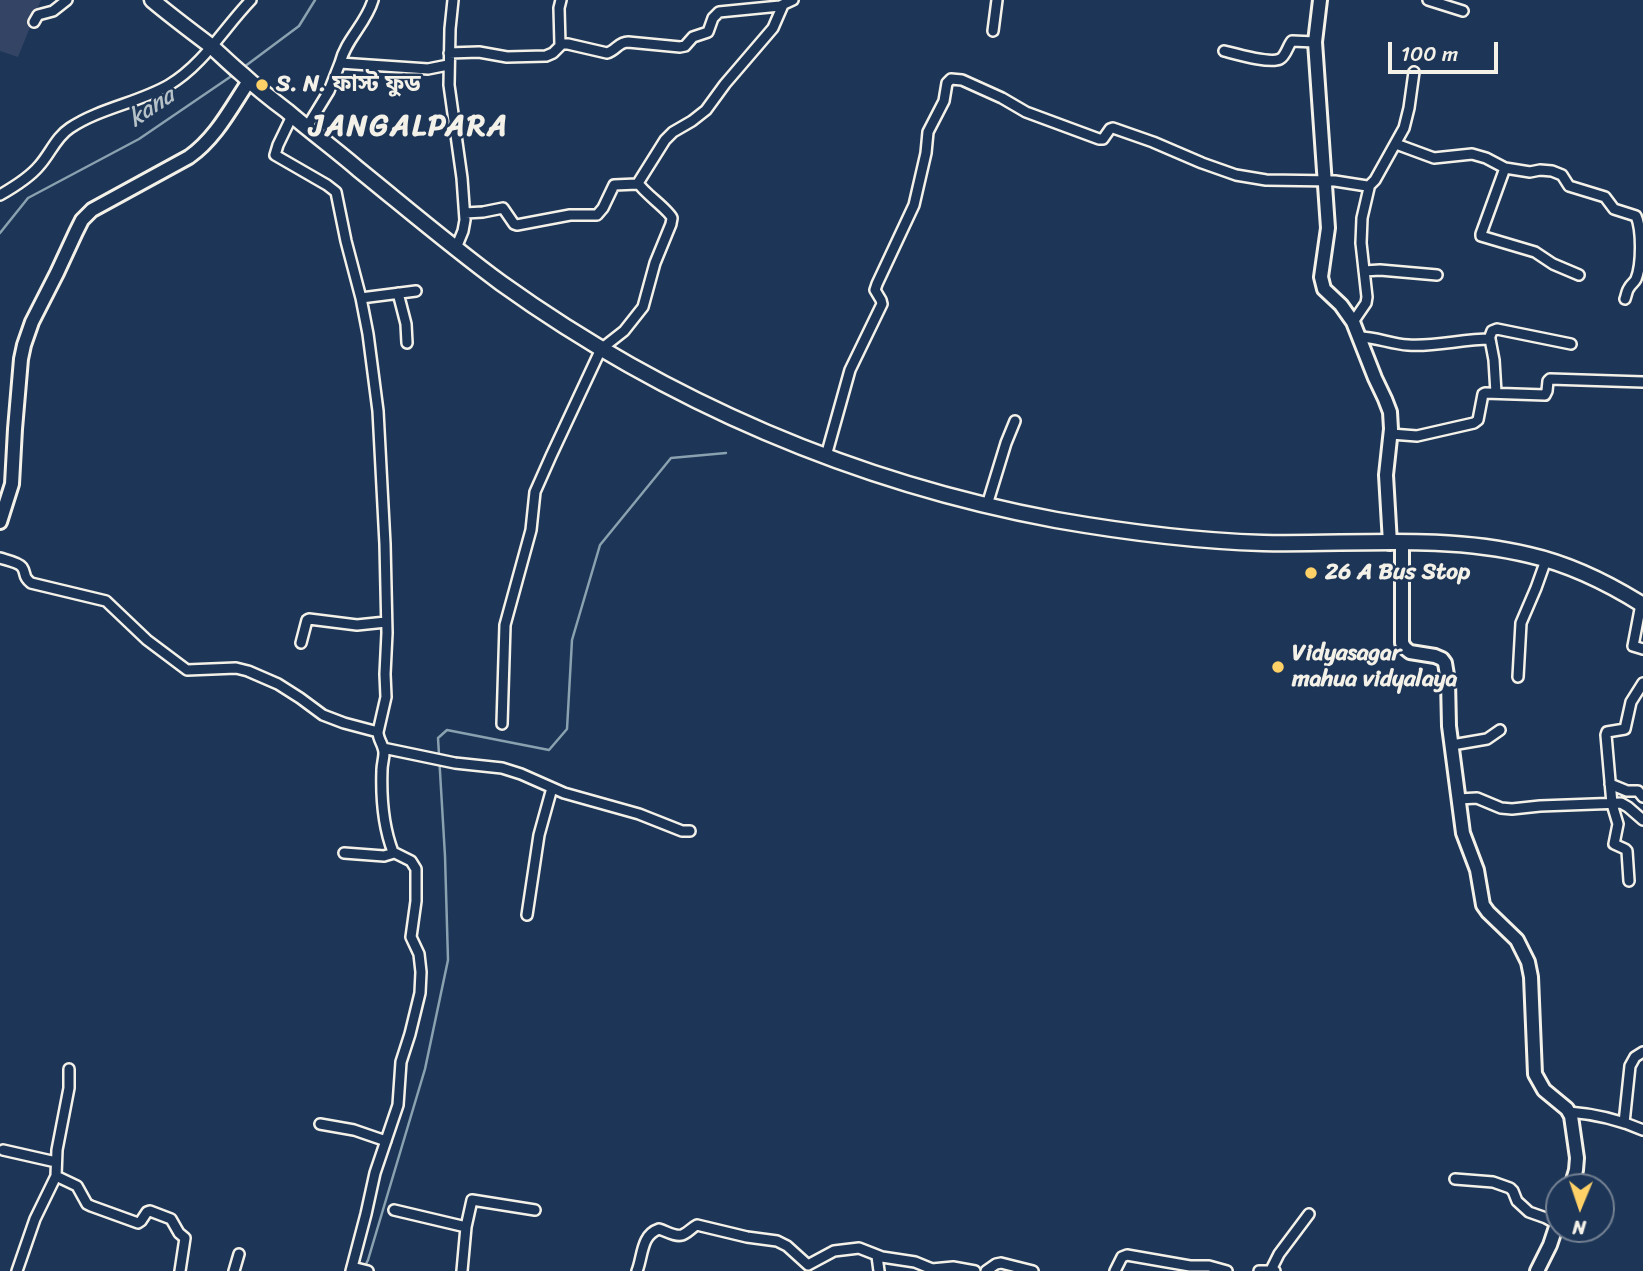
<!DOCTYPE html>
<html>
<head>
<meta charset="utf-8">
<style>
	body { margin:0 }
	#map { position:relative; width:1643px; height:1271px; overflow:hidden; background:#1d3557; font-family:Sriracha,sans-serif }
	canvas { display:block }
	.north { position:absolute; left:1545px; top:1173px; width:70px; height:70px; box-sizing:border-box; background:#1d3557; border:2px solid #738091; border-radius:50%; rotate:182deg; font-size:19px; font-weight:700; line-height:28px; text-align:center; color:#f4f1e8 }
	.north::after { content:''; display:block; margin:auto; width:24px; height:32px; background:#ffd166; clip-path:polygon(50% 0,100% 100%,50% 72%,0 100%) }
	.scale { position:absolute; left:1388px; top:42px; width:110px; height:32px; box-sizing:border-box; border:4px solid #f4f1e8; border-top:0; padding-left:9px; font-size:21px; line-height:24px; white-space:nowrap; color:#f4f1e8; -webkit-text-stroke:5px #1d3557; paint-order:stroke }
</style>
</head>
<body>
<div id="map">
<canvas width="1643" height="1271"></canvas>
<div class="north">N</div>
<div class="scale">100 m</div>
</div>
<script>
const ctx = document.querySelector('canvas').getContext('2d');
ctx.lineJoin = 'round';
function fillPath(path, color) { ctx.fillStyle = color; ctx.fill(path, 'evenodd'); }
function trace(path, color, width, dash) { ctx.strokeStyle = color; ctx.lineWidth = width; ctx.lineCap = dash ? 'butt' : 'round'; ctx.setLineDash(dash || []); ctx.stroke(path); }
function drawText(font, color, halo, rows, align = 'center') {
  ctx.font = font + ' Sriracha,"Noto Sans Bengali",sans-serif'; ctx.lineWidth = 5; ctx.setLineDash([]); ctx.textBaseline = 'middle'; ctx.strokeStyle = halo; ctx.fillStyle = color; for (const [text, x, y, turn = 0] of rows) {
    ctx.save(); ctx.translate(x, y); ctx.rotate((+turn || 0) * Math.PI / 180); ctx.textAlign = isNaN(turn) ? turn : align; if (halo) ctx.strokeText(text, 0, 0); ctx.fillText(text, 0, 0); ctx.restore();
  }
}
fillPath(new Path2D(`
	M 0,0 L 41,0 L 18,57 L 0,51 Z`), '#344465');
trace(new Path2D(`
	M 244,67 L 299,26 L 315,0
	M 0,233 L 28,198 L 139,139 L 233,75
	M 364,1268 L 368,1260 L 425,1069 L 448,960 L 445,856 L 438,738 L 447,730 L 549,750 L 567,729 L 572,640 L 600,545 L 671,458 L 726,453`), '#8aa1b0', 2.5);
const street = new Path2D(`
	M 453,0 L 450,29 L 449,85 L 462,178 L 465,220 L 463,231 L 456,248
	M 1428,0 L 1463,11
	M 34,22 L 38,15 L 53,11 L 67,0
	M 993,31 L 997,0
	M 560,45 L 559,8 L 561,0
	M 1224,51 C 1236,54 1270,64 1280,59 C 1286,56 1288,45 1292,41 L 1315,42
	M 449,53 L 479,52 L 507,57 L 546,56 L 553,53 L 562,44 L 568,44 L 607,53 C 616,51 618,42 628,42 L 680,47 L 685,46 L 693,37 L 708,32 L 713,18 L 719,12 L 780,6 L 793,0
	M 340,63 C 346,39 366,24 373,0
	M 292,116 L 278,145 L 275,155 L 327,185 L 336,192 L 346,241 L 361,298 L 368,334 L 378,411 L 385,544 L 387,633 L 385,674 L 386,697 L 378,732 C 378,740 384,745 384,753 C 384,759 382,764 382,770 C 381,797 383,826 393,852 L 411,861 L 416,869 L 416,901 L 411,937 L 419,954 L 421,972 L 420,993 L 410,1034 L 401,1062 L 398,1105 L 375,1173 L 366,1214 L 351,1271
	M 307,127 L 329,91 L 340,63 L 428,69 L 448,65
	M 1396,144 L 1434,158 L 1472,154 L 1486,158 L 1505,168 L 1530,172 L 1540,170 L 1552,171 L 1562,175 L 1569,186 L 1605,197 L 1614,209 L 1636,216 C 1642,230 1642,264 1636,279 C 1634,283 1631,284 1629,288 C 1627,290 1626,297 1625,299
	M 1505,168 L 1481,234 L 1481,236 L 1535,252 L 1553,264 L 1579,275
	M 1368,187 L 1375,180 L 1404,128 L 1409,108 L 1414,72
	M 0,195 C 14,187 29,178 39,166 C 50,154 56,137 70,128 C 100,108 138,103 169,85 C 203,65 224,28 251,0
	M 465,213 L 483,212 L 503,208 L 514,224 L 517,225 L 570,215 L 597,215 L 603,208 L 614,185 L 637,184
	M 1364,271 L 1380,270 L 1437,275
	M 398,293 L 406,324 L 407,343
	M 361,298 L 416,291
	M 1359,337 C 1376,337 1391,344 1408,345 C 1435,347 1462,339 1490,339 L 1494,360 L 1496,393
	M 1489,339 L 1492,331 L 1497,329 L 1571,344
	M 1391,434 L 1417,436 L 1474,423 L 1478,420 L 1483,394 L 1485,393 L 1545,395 L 1547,391 L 1548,381 L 1550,379 L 1643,382
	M 826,456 L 850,370 L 882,304 L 881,300 L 875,290 L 877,284 L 914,205 L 926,153 L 928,132 L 944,101 L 947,83 L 951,79 L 962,80 L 1002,98 L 1026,112 L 1099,139 L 1103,139 L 1110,129 L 1113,128 L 1153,142 L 1202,163 L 1236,175 L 1266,180 L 1335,181 L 1367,186 L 1369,188 L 1362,218 L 1361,243 L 1367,297 L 1366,303 L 1353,322
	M 987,505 L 1006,443 L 1015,421
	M 0,558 C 6,560 18,562 22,567 C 27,574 22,576 31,583 L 106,601 L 147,640 L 187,670 L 236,668 L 248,671 L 278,684 L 300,698 L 323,715 L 344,723 L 378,732
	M 1641,604 L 1633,646 L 1643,649
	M 301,643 L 307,620 L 309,619 L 357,625 L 386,622
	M 1518,677 L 1521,623 L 1536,588 L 1546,560
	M 502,724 L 505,625 L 531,530 L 535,492 L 551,456 L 601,349 L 624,331 L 643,307 L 655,263 L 671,224 C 671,222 672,220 672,218 C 669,210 644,193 638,183 L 665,140 L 673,132 L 692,121 L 706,110 L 725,84 L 773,28 L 783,5
	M 1452,745 L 1487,739 L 1500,730
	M 383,748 L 455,763 L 502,768 L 521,774 L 564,793 L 639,814 L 682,831 L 690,831
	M 1610,784 L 1627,791 L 1638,791 L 1643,797
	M 1458,799 L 1477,798 L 1501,808 L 1512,809 L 1540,806 L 1621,803 L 1628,807 L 1643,820
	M 344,853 L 384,856 L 394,853
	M 1629,881 L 1627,851 L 1625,849 L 1614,844 L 1618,824 L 1612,804 L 1606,735 L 1607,732 L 1625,729 L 1631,702 L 1643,683
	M 527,915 L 539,835 L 552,788
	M 69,1069 L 69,1088 L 57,1150 L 56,1176 L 77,1186 L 87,1204 L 91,1206 L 138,1223 L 141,1221 L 147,1212 L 150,1211 L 171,1219 L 179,1233 L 185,1238 L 180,1271
	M 1569,1112 C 1595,1114 1620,1120 1643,1130
	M 1624,1123 L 1630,1066 L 1635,1057 L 1643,1052
	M 320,1124 L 354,1130 L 386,1141
	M 3,1150 L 56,1162
	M 1455,1179 L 1493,1182 L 1510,1188 L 1513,1191 L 1517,1201 L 1529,1212 L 1546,1218 L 1557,1224
	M 394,1210 L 466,1227
	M 877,1256 L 879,1271
	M 352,1267 L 368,1271
	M 1271,1270 L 1279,1254 L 1309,1214
	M 17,1271 L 35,1219 L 56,1176
	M 234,1271 L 239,1254
	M 462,1271 L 466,1227 L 472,1200 L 535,1210
	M 637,1271 C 643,1256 641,1235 659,1229 C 666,1231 675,1237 682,1235 C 688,1233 691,1228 697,1225 L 747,1237 L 777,1241 L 787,1246 L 808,1265 L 834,1251 L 859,1248 L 882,1257 L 915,1262 L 932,1269 L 953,1267 L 975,1271
	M 986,1271 L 996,1264 L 1001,1263 L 1033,1271
	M 1115,1271 L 1122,1257 L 1127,1255 L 1190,1266 L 1209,1266 L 1227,1271
	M 1259,1271 L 1275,1271`);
const secondary = new Path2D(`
	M 1320,0 L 1315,42 L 1328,228 L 1321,277 L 1324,289 L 1341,305 L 1353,322 L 1375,378 L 1385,399 L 1390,412 L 1391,429 L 1386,475 L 1390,543
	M 0,522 L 12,484 L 15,429 L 21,359 L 24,345 L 32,322 L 57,273 L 76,232 L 82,220 L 92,210 L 189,157 C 216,138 231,108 249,81
	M 1402,543 L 1402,643 L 1405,648 L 1410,652 L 1435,656 L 1442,659 L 1445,663 L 1448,681 L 1449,726 L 1463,833 L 1477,870 L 1483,905 L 1488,912 L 1517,940 L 1528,962 L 1531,977 L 1535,1074 L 1544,1090 L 1567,1109 L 1571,1116 L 1577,1158 L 1576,1170 L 1571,1187
	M 1537,1271 L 1550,1245 L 1559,1218`);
const primary = new Path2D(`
	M 152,0 C 171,16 191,31 211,46 C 221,55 231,65 242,74 C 256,87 271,99 287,111 C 310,131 335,149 358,169 C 405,207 452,247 501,283 C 667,402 856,483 1056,520 C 1125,532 1194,541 1263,543 C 1351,545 1443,534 1529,555 C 1569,564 1608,583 1643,605`);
trace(street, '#f4f1e8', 14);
trace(secondary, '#f4f1e8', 18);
trace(primary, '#f4f1e8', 19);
trace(street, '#1d3557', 9);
trace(secondary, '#1d3557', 12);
trace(primary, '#1d3557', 14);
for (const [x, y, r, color] of [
	[262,85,7,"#ffd166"],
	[1311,573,7,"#ffd166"],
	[1278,667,7,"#ffd166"]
]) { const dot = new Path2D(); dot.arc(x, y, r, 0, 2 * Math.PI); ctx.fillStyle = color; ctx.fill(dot); trace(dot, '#1d3557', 2.5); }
drawText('bold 23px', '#f4f1e8', '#1d3557', [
	["S. N. ফাস্ট ফুড",276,85],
	["26 A Bus Stop",1325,573],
	["Vidyasagar",1292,654],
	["mahua vidyalaya",1292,680]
], 'left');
drawText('italic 24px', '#b6c2c7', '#1d3557', [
	["kana",152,108,-34]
]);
ctx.letterSpacing = '2px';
drawText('bold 30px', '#f4f1e8', '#1d3557', [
	["JANGALPARA",409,127]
]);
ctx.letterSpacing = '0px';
</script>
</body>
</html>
